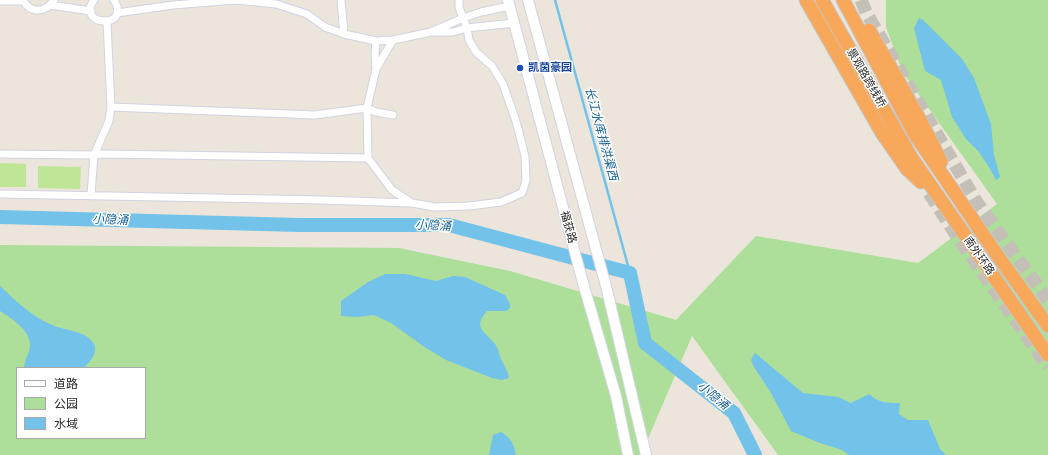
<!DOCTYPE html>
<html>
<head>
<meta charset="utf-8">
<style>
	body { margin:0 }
	#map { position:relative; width:1048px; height:455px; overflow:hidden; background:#ebe5db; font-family:"Open Sans","Noto Sans SC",sans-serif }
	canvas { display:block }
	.legend { position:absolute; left:16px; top:367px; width:130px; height:72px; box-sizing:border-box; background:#fff; border:1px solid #a9a9a9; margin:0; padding:5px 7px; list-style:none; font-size:12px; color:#292929 }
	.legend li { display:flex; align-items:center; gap:8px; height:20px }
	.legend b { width:20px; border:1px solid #a9a9a9 }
</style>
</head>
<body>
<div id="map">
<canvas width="1048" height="455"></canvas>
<ul class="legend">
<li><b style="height:5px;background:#fff"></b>道路</li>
<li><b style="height:11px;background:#addf9a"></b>公园</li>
<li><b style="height:11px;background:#72c2e9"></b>水域</li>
</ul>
</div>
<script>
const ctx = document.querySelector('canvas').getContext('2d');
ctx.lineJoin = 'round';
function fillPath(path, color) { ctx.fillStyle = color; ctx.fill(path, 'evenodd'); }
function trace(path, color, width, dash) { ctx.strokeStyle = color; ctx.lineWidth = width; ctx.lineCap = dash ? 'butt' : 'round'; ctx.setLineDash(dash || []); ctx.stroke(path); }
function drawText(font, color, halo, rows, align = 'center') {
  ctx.font = font + ' "Open Sans","Noto Sans SC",sans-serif'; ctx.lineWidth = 3; ctx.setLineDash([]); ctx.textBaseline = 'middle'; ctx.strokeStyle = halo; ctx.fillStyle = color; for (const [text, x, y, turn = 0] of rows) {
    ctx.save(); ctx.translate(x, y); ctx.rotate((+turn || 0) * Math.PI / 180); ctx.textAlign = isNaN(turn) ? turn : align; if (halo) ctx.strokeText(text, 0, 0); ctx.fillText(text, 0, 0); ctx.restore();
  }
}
fillPath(new Path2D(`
	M 886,0 L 1048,0 L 1048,455 L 778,455 L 692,336 L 641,455 L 0,455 L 0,245 L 399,248 L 510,271 L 676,320 L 756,236 L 918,263 L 997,204 L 902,71 L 886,27 ZM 17,368 L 145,368 L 145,438 L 17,438 Z`), '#addf9a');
fillPath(new Path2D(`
	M 0,163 L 26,164 L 26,187 L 0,187 Z
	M 38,166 L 81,167 L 80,189 L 38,188 Z`), '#bfe696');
fillPath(new Path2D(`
	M 919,18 L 923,20 L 962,59 L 974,78 L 991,124 L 994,155 L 1000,177 L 996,180 L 990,169 L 979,152 L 966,139 L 952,117 L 941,80 L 925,71 L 914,28 Z
	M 385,274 L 405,274 L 436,281 L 453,276 L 465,277 L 505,295 L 510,304 L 510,308 L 506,311 L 487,311 C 472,327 485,332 495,344 C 499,349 499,356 502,361 C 505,367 508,371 509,378 L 502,380 L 492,378 L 446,360 L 426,348 L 391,323 L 374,315 L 358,317 L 341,316 L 341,301 L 368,282 Z
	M 0,286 C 15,300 32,317 52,325 C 65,331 86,330 94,344 C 98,353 90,363 83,368 L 24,368 C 25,359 29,354 30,347 C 32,331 11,318 0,311 Z
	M 755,353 L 803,393 L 838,397 L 851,403 L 869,394 C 878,403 888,403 900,403 L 899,414 L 908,420 L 928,420 L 940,449 L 946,455 L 849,455 L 842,450 L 820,443 L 791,431 L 771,393 L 754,367 L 751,360 Z
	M 501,432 C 511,438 514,444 516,455 L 489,455 L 493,435 Z`), '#72c2e9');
trace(new Path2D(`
	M 555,0 L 630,273`), '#72c2e9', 2.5);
trace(new Path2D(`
	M 0,217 L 299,225 L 449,225 L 630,273 L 645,343 L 734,413 L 755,455`), '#72c2e9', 14);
trace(new Path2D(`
	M 815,0 L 861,84
	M 861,0 L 867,14 L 976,201 L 1048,300
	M 871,101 L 893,137
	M 929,193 L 954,232 L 1048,367`), '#c4bfb7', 13, [13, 6]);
const street = new Path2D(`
	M 23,0 C 30,14 46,13 54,0
	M 94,0 C 75,26 132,30 114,0
	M 341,0 L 344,34
	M 0,1 L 23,1
	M 50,5 L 91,11
	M 509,6 L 481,12 L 463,18 L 467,28 L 514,23
	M 117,13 L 173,5 L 236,0 L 276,4 L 307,14 L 325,27 L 344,34 L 376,41 L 393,40 L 431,32 L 463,18 L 459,7 L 459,0
	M 107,22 L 111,107
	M 393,40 L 376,69 L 367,108 L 368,158 L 392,190 L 412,203 L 435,207 L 469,206 L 501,202 L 522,193 L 526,181 L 525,156 L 516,121 L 503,84 L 492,66 L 476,52 L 469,40 L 467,28 L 453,32 L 431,32
	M 376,69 L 375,54 L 376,41
	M 0,154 L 94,155 L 102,154 L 368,158
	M 0,194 L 322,200 L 411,203
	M 91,195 L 94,155 L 109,121 L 111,107 L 315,115 L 367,108 L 376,112 L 393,115`);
const secondary = new Path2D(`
	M 508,0 L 583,283 L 616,396 L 628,455
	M 528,0 L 606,286 L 646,455`);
const highway = new Path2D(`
	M 806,0 L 882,133 L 907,169 L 921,182
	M 822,0 L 911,157 L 1048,355
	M 843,0 L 914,133 L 995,252 L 1048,326
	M 869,30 C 894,74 920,116 941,162`);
trace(street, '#d1d3e1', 9);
trace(secondary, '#d1d3e1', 12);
trace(highway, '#c7c7c7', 15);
trace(street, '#fff', 7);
trace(secondary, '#fff', 10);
trace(highway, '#f7a85a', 13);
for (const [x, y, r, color] of [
	[520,68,4,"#1a4fb4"]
]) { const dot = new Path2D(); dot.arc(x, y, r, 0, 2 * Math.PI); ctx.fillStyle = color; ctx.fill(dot); trace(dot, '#fff', 1.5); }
drawText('bold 11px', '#164399', '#fff', [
	["凯茵豪园",528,68]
], 'left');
drawText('11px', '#292929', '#fff', [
	["景观路跨线桥",866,78,60],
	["福获路",568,227,75],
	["南外环路",979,256,55]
]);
drawText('italic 12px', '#135f93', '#fff', [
	["长江水库排洪渠西",601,134,75],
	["小隐涌",110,220,2],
	["小隐涌",433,226,3],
	["小隐涌",713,396,39]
]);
</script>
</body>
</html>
